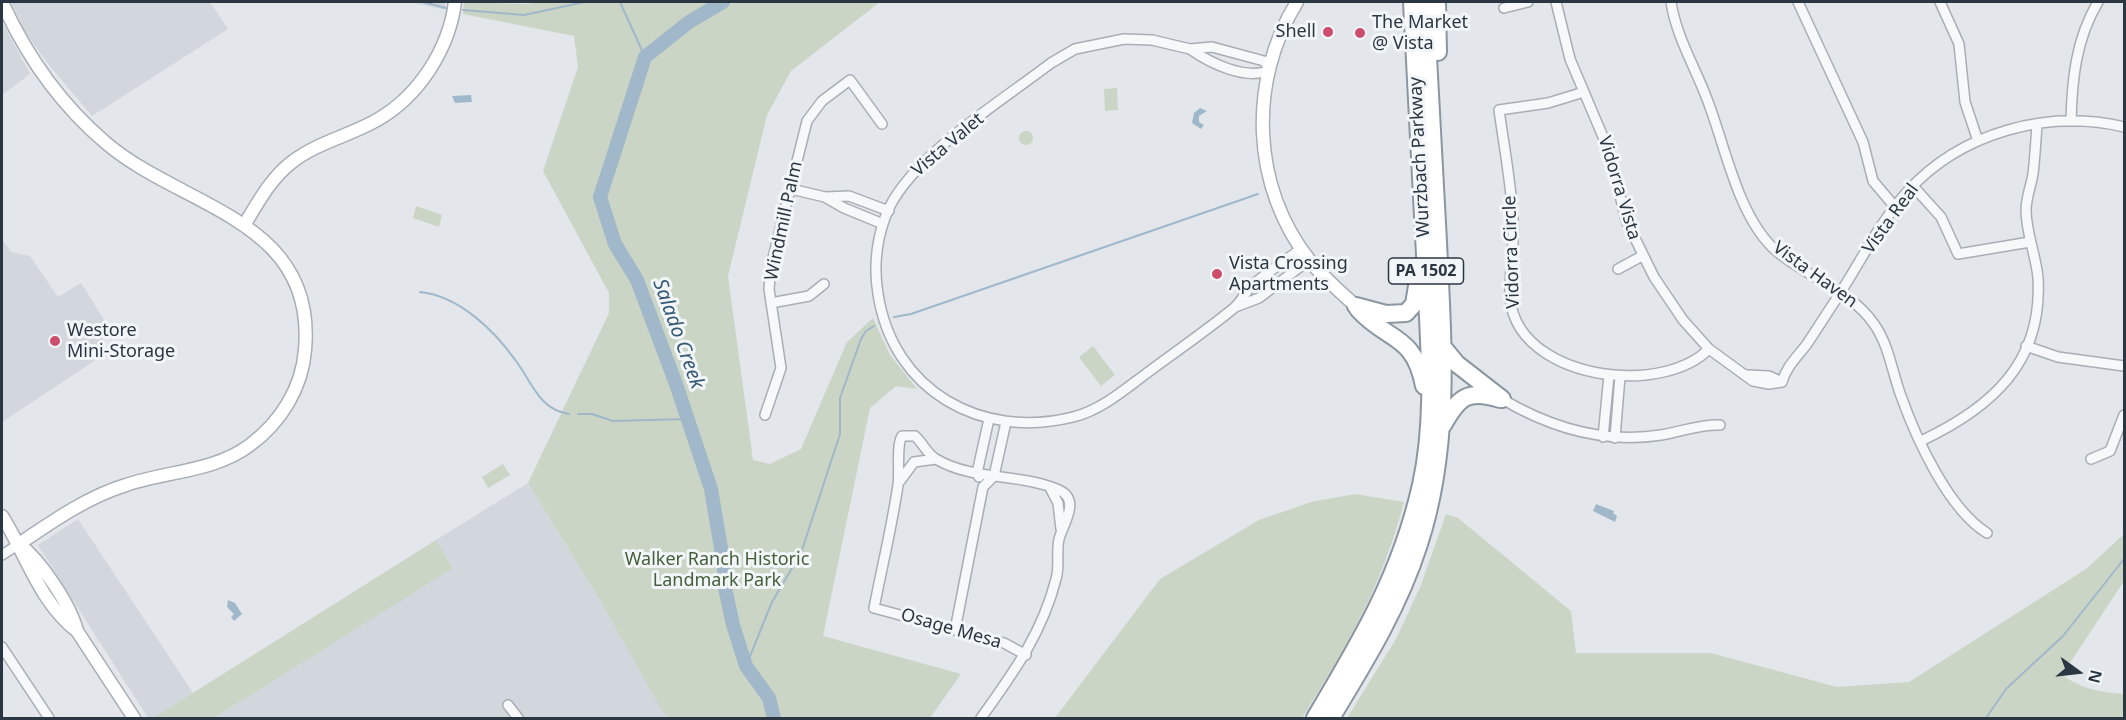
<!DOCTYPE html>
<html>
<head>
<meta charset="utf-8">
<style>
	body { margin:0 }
	#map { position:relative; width:2126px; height:720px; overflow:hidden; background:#e3e7eb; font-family:"Noto Sans",sans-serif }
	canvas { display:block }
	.frame { position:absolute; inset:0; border:3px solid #2b3643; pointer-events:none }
	.north { position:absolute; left:2048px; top:642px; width:60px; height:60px; -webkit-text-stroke:4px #f3f6f8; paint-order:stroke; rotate:105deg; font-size:16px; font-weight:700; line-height:24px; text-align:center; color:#2b3643 }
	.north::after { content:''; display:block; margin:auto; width:21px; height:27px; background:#2b3643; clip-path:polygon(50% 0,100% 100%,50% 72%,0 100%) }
</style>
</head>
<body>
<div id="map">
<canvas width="2126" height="720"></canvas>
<div class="frame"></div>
<div class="north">N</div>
</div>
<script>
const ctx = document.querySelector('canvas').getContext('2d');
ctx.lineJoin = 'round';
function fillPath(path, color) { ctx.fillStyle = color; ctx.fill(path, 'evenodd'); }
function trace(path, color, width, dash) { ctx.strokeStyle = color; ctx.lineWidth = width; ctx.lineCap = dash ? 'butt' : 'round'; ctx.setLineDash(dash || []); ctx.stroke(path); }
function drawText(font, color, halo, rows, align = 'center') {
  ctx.font = font + ' "Noto Sans",sans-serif'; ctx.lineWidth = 6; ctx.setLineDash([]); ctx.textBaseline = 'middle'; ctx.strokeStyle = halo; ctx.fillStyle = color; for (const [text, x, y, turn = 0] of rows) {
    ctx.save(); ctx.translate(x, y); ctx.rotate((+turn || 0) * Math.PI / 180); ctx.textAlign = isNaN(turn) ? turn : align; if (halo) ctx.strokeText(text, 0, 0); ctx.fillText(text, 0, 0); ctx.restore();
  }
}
fillPath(new Path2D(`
	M 11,2 L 210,2 L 228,29 L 92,116 L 49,65 L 27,35 Z
	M 410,2 L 446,2 L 445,10 Z
	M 2,22 L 30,74 L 2,95 L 2,21 Z
	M 2,239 L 11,252 L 30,256 L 58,297 L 81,283 L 109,328 L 103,336 L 99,358 L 2,422 Z
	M 528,483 L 604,607 L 668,718 L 214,718 L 453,567 L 436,540 Z
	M 78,519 L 193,693 L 153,718 L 148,718 L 38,545 Z`), '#d2d6dd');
fillPath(new Path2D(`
	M 464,2 L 526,4 L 541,2 L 880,2 L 791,71 L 767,115 L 728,276 L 753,460 L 770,464 L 801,449 L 847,342 L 873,318 L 890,355 L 917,389 L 896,386 L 870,408 L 823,636 L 961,674 L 930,718 L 668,718 L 660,707 L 604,607 L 528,483 L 609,313 L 609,293 L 543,171 L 578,67 L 574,36 L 463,14 Z
	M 1117,88 L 1118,110 L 1105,111 L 1104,89 Z
	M1019 138a7 7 0 1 1 14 0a7 7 0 1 1-14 0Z
	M 416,206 L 442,215 L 439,227 L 413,218 Z
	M 1093,346 L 1115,375 L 1101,386 L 1079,357 Z
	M 503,464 L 510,475 L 488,488 L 482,477 Z
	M 1355,494 L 1404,502 C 1381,588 1348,644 1302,718 L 1055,718 L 1160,579 L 1259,520 L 1311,502 Z
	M 1446,514 L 1458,518 L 1571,611 L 1576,653 L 1711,653 L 1837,687 L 1909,682 L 2086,569 L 2124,534 L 2124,581 L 2062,675 C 2082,689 2100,692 2124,694 L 2124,718 L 1347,718 L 1396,639 L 1421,585 Z
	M 436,540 L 453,568 L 214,718 L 153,718 Z`), '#cad5c5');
fillPath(new Path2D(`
	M 471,95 L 472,102 L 455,103 L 452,96 Z
	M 1200,108 L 1207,111 L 1199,116 L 1199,122 L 1204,125 L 1201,129 L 1192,123 L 1194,113 Z
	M 1596,504 L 1614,511 L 1613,513 L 1617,516 L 1615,522 L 1593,511 Z
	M 228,600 L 235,603 L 242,614 L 234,621 L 231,617 L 234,614 L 227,607 Z`), '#a0b8ca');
trace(new Path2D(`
	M 423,2 L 446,8
	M 620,2 L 645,57
	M 463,10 L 524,15 L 585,2
	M 420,292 C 459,296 494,330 516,361 C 533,384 539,409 569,414
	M 894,317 L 911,314 L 1258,194
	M 578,414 L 592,414 L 613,421 L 687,419
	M 746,666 L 772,602 L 801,553 L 840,434 L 840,398 L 861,339 L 866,331 L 874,326
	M 1986,718 L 2006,689 L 2063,636 L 2124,559`), '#a0b8ca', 2);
trace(new Path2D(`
	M 723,2 L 689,22 L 645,57 L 600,197 L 615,244 L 637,280 L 676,384 L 711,489 L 724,566 L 724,583 L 733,625 L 746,666 L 769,698 L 774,718`), '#a0b8ca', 14);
const street = new Path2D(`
	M 1556,2 L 1570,59 L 1609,151 L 1626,220 L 1654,277 L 1683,320 L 1709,349 L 1753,381 L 1769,384 L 1782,382
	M 1671,2 C 1676,36 1695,67 1707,99 C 1725,145 1737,213 1773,248 C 1803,276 1850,289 1874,324 C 1889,345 1892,372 1901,396 C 1916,438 1948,509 1987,533
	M 1798,2 L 1863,142 L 1873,181 L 1895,207
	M 1940,2 L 1959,44 L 1965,102 L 1978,141
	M 1504,8 L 1528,2
	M 1190,49 C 1210,63 1246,81 1270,70 L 1264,61 L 1212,47 L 1190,49 L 1152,40 L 1124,39 L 1075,49 L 1051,63 C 1003,100 918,152 890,206 C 877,233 873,265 878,294 C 893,391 981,440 1073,417 C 1101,410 1124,390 1147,373 C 1175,352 1206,331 1234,308 C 1242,301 1246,290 1254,284 C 1269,271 1286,260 1301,249
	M 1584,92 L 1548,103 L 1499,110 C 1504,146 1511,182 1513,219 C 1515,245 1509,271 1510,297 C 1514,348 1569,371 1614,375 C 1645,378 1686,372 1709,349
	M 2071,121 C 2072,79 2076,39 2098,2
	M 1913,186 L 1941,217 L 1958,254 L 2030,242
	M 791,189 L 825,197 L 844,208 L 883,224
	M 825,197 L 849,196 L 889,211
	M 1618,269 L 1642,256
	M 771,303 L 809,296 L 824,284
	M 1238,306 L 1259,298 L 1309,260
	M 2026,346 L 2058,357 L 2124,366
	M 1747,375 L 1769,376 L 1782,382
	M 1782,382 C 1786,367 1798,356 1807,344 C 1817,329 1827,313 1837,298 C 1860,263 1879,223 1907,192 C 1961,132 2048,109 2124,127
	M 1502,399 C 1551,428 1603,444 1661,435 C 1681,432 1699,424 1720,425
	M 765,415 L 781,368 L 769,289 L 771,266 L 807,121 L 822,101 L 850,80 L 882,124
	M 1603,437 L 1609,375
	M 1615,438 L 1620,376
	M 1921,441 C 1991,408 2043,363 2038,278 C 2036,255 2026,233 2026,210 C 2026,198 2031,186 2033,174 C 2035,157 2036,140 2037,124
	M 2091,459 L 2110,451 L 2124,415
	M 979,477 L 977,473 L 989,419
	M 900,481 L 914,462 L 936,459
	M 1050,488 L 1058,503 L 1061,529
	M 2,555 L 19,544
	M 955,630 L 983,487 L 994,476 L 1006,422
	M 2,647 L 49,718
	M 508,705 L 518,718
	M 981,718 C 1013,673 1042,634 1056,579 C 1060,566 1056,552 1059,539 C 1063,524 1081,500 1059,490 C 1020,473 973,481 936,459 C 926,453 923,443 915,436 L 902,436 C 896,445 900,472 898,485 C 892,526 882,567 874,608 L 1004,643 L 1026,655`);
const secondary = new Path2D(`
	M 2,2 C 27,57 60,104 106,143 C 182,208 317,219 305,350 C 302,388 281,422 250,445 C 214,472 167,471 126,485 C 87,497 53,521 19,544
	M 1297,2 C 1248,81 1251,186 1310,261 C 1323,277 1340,292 1356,306
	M 245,224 C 258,202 271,178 292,162 C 318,142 349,136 377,120 C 419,96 449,49 455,2
	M 2,516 C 26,554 40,603 77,631 L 134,718
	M 19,544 C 41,561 70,604 77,631`);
const highway = new Path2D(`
	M 1437,2 L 1438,52
	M 1356,306 L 1386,314 L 1406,313 L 1414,304 L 1418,280
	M 1358,309 C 1387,342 1414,333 1424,386
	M 1443,347 L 1457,364 L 1502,399
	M 1443,425 C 1459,397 1467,389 1500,399
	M 1315,718 C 1361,641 1401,574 1421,485 C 1436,417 1429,347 1426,277 C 1422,185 1416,93 1412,2
	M 1331,718 C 1365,662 1399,607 1419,544 C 1451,446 1443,344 1438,242 C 1433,162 1429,82 1425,2`);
trace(street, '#a8aeb5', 12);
trace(secondary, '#a8aeb5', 15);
trace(highway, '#8b96a1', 20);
trace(street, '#f6f8f9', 9);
trace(secondary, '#fff', 12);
trace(highway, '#fff', 16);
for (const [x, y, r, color] of [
	[1328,32,6,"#cc4d6c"],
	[1360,33,6,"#cc4d6c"],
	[1217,274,6,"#cc4d6c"],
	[55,341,6,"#cc4d6c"]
]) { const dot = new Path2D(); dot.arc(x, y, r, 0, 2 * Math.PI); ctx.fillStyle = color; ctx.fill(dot); trace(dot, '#f3f6f8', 2); }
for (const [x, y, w] of [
	[1426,271,75]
]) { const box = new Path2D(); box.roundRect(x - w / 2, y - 13, w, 26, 4.5); ctx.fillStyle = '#f3f6f8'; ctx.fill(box); trace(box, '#2b3643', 1.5); }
drawText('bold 16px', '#2b3643', null, [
	["PA 1502",1426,271]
]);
drawText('18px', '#2b3643', '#f3f6f8', [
	["The Market",1372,23],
	["@ Vista",1372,44],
	["Shell",1316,32,"right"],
	["Vista Crossing",1229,264],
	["Apartments",1229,285],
	["Westore",67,331],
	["Mini-Storage",67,352]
], 'left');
drawText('18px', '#2b3643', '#f3f6f8', [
	["Vista Valet",948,145,-40],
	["Wurzbach Parkway",1420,157,-93],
	["Vidorra Vista",1619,188,73],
	["Vista Real",1891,219,-54],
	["Windmill Palm",784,221,-78],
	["Vidorra Circle",1512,252,-92],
	["Vista Haven",1815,275,36],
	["Osage Mesa",951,629,16]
]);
drawText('18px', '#445f39', '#f3f6f8', [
	["Walker Ranch Historic",717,560],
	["Landmark Park",717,581]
]);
drawText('italic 20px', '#365976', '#f3f6f8', [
	["Salado Creek",678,334,70]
]);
</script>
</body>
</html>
